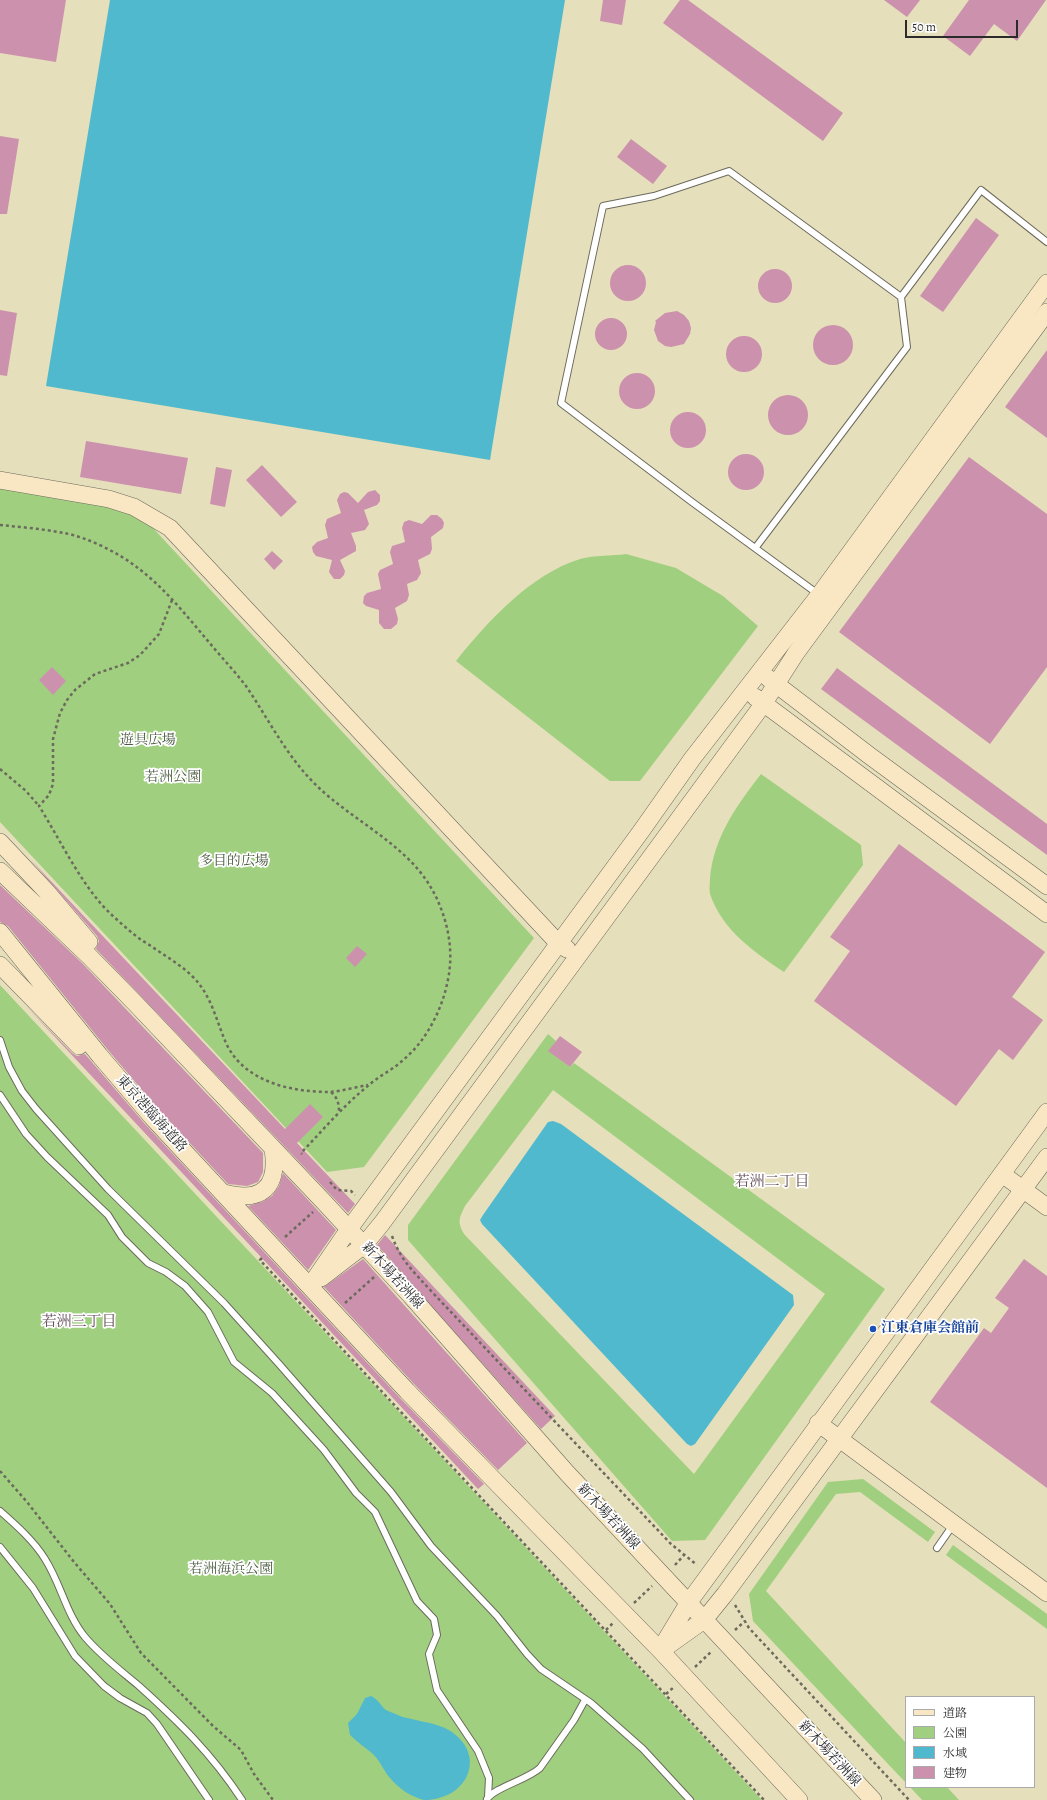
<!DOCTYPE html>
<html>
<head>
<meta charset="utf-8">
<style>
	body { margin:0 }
	#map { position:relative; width:1047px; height:1800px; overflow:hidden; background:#e5dfbb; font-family:Alegreya,"Noto Serif JP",serif }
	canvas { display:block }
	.legend { position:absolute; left:905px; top:1696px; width:130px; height:92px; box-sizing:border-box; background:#fff; border:1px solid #aaa; margin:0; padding:5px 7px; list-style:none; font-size:12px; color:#2b2b2b }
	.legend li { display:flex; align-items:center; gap:8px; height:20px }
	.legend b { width:20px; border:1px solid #aaa }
	.scale { position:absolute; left:905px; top:20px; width:113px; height:18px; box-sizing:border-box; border:2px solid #2b2b2b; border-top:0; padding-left:5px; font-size:12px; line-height:14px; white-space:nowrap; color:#2b2b2b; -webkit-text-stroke:3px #fff; paint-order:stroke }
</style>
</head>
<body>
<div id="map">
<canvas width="1047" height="1800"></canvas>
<ul class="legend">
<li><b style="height:5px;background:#f9e7c3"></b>道路</li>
<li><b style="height:11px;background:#a0d07f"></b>公園</li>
<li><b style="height:11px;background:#50b9cd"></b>水域</li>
<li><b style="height:11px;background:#cc91ad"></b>建物</li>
</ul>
<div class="scale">50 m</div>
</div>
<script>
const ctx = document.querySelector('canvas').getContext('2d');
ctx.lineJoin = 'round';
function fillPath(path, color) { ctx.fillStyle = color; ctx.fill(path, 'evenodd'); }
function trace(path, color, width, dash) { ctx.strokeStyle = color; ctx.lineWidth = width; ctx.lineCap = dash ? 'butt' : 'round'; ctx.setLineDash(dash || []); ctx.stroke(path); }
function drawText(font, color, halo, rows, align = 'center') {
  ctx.font = font + ' Alegreya,"Noto Serif JP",serif'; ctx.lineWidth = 3.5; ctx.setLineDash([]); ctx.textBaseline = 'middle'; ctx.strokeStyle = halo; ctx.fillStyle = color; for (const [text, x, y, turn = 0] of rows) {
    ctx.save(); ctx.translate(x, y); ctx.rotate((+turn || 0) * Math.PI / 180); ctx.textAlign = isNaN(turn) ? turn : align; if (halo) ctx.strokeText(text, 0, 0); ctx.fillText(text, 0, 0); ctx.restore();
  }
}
fillPath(new Path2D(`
	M 0,488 L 107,506 L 128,513 L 152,527 L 534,938 L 364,1167 L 327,1172 L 0,822 Z
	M 626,554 L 676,568 L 723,596 L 758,626 L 640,781 L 610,781 L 456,661 C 487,622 531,574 580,559 C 594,555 612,556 626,554 Z
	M 761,774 L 861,845 L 863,865 L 784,972 C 754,952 722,930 710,894 C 709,890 710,884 710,879 C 713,838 737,805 761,774 Z
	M 0,985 L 762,1800 L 0,1800 Z
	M 548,1034 L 556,1041 L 549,1051 L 570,1067 L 574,1063 L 885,1289 L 705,1540 L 672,1541 L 408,1240 L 408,1225 ZM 553,1090 L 825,1294 L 694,1474 L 464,1234 C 457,1222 459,1218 465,1206 Z
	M 863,1479 L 935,1532 L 928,1542 L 860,1492 L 836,1494 L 766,1591 L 906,1743 L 906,1783 L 753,1621 L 749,1594 L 828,1482 Z
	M 953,1545 L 1047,1614 L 1047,1629 L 946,1555 Z
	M 910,1787 L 947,1787 L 959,1800 L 922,1800 Z`), '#a0d07f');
fillPath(new Path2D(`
	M 110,0 L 565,0 L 490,460 L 46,386 Z
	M 553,1121 L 561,1124 L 793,1295 L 794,1305 L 695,1444 L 691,1446 L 687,1444 L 482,1224 L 480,1220 L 483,1215 L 548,1122 Z
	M 371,1696 C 380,1701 380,1705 386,1710 C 390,1712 396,1714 400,1716 C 415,1721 440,1723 452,1732 C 487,1757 467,1800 424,1800 C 412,1797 399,1789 391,1779 C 384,1772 381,1762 373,1754 C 366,1748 357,1742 350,1735 L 348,1723 L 357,1714 L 365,1698 Z`), '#50b9cd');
fillPath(new Path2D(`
	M 0,0 L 66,0 L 56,62 L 0,53 Z
	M 603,0 L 626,0 L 622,25 L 600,21 Z
	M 680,0 L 688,0 L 843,113 L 823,141 L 663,23 Z
	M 884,0 L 920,0 L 907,17 Z
	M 969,0 L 1046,0 L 1017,41 L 994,24 L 970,56 L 943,36 Z
	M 0,136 L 19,139 L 7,214 L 0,214 Z
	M 631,139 L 667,166 L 653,184 L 617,157 Z
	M 976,218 L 999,235 L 943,312 L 920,296 Z
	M610 283a18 18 0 1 1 36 0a18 18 0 1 1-36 0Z
	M758 286a17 17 0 1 1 34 0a17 17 0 1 1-34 0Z
	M 0,310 L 17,313 L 7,376 L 0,375 Z
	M 677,311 L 684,315 L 689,321 L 691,328 L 690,334 L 684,344 L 671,347 L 665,346 L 658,341 L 654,330 L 656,322 L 655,321 L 665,313 Z
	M595 334a16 16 0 1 1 32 0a16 16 0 1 1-32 0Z
	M813 345a20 20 0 1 1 40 0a20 20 0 1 1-40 0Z
	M726 354a18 18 0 1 1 36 0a18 18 0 1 1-36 0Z
	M 1047,350 L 1047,438 L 1005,407 Z
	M619 391a18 18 0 1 1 36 0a18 18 0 1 1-36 0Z
	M768 415a20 20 0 1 1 40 0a20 20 0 1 1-40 0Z
	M670 430a18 18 0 1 1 36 0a18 18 0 1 1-36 0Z
	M 86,441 L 188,458 L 181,494 L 80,477 Z
	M728 472a18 18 0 1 1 36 0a18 18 0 1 1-36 0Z
	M 969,457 L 1047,514 L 1047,667 L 990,744 L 839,632 Z
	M 262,465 L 297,502 L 281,517 L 246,480 Z
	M 216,467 L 232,470 L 225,507 L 210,504 Z
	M 375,490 L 380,495 L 380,501 L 377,505 L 364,510 L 369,524 L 365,530 L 351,533 L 356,546 L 356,551 L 340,560 L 345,571 L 344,575 L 340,579 L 334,579 L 329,572 L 332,560 L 316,556 L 313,552 L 312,547 L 317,542 L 328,538 L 325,525 L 327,519 L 341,513 L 337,500 L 340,494 L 344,492 L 348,493 L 358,503 L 368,492 Z
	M 431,515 L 437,515 L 442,519 L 444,523 L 443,528 L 431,537 L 432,549 L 430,554 L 418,560 L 421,573 L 417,580 L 407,584 L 409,595 L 407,601 L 395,608 L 398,619 L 397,624 L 391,629 L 384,629 L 379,623 L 379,610 L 366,606 L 363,603 L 364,596 L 367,593 L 381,589 L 378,574 L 380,570 L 393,564 L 390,552 L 392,546 L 405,542 L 402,528 L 404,522 L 409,520 L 422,524 Z
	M 272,551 L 283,561 L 274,570 L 264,559 Z
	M 52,667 L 66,681 L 53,695 L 39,680 Z
	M 837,668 L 1047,824 L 1047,855 L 821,689 Z
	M 899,844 L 1045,952 L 1012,997 L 1043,1020 L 1013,1060 L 999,1049 L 956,1106 L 814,1001 L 850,951 L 830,937 Z
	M 30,859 L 285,1129 L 310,1104 L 323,1117 L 297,1143 L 355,1204 L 348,1213 L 96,949 L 99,941 L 97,936 Z
	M 0,885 L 82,963 L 263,1153 L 263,1172 L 258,1182 L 247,1186 L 228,1184 L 159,1110 L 108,1050 L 8,926 L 0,922 Z
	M 357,946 L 367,954 L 355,967 L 346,958 Z
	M 26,1006 L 72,1053 L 77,1056 L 85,1054 L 145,1124 L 400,1398 L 484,1484 L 478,1489 Z
	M 560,1036 L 582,1052 L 570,1067 L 548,1051 Z
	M 283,1173 L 336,1230 L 308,1270 L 248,1206 L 262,1202 L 272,1196 L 279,1186 Z
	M 385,1235 L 555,1416 L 541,1429 L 377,1245 Z
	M 363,1259 L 527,1443 L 498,1470 L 414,1384 L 324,1287 Z
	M 1024,1259 L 1047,1276 L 1047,1488 L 930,1402 L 984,1328 L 991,1333 L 1009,1308 L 995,1298 Z`), '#cc91ad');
const lane = new Path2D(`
	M 756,547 L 907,347 L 901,297 L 981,190 L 1047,242
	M 818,594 L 692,502 L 561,403 L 603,206 L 654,196 L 729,171 L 901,297
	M 0,1040 L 9,1067 L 22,1091 L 36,1109 L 108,1189 L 224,1303 L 279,1364 L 391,1492 L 431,1546 L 497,1616 L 527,1654 L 541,1669 L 591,1703 L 643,1749 L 690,1800
	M 0,1095 L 26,1134 L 47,1157 L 108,1215 L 122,1237 L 148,1263 L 166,1272 L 185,1286 L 208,1312 L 234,1362 L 272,1393 L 324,1450 L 356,1493 L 375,1512 L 417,1601 L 434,1619 L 437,1635 L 429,1654 L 437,1690 L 478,1751 L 489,1778 L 488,1797
	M 0,1511 C 16,1525 34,1541 45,1559 C 61,1584 66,1614 85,1637 C 101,1656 120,1670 139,1686 C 179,1722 212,1754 242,1800
	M 0,1547 L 33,1588 L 75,1656 L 104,1686 L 120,1698 L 147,1713 L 157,1724 L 209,1800
	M 937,1548 L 953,1525
	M 487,1799 C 495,1787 527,1780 540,1768 L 574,1720 L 585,1700`);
const secondary = new Path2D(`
	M 0,480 L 109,499 L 134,507 L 170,528 L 559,944 L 567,949
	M 768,678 L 870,756 L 1047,886
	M 755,697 L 1047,914
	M 0,842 L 46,891 L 89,942
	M 0,871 L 89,956 L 136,1004 L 324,1202 L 411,1296 L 567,1473 L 873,1800
	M 0,932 L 100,1056 L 152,1117 L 407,1391 L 660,1650 L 799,1800
	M 0,965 L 79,1046
	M 1002,1174 L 1047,1207
	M 224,1193 C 261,1203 279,1188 273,1149
	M 321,1278 L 364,1245 L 382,1223 L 764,703 L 796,653 L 1047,312
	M 310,1286 L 349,1229 L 642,830 L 692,759 L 820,594 L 1047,283
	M 818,1423 L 1047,1593
	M 666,1647 L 704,1620 L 725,1594 L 1047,1157
	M 660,1650 L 689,1602 L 1047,1112`);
trace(lane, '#6c6a5d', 8);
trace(secondary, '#6c6a5d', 18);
trace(new Path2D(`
	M 0,525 C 21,527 43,529 64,533 C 87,537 119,553 138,568 C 167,590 190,620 213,647 C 224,660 236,673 246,686 C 269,720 287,757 317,786 C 352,820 405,844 430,886 C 444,909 452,938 450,965 C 447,1000 430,1038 402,1061 C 392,1070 379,1076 369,1085 C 344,1105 323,1130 301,1153 L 302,1154
	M 172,600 L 159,634 L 140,655 L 128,663 L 95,674 L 75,690 L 67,700 L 60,713 L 53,739 L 53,784 L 49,795 L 39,806 C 61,841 83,889 113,916 C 125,927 137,938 151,946 C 165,956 180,964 192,976 C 211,994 216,1020 226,1043 C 244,1082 291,1092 330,1092 C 342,1091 356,1087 368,1085
	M 0,769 L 26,791 L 39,806
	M 331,1092 C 338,1098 339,1104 339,1113
	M 330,1182 L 337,1190 L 351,1191 L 355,1195
	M 392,1236 C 401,1261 414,1272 432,1292 L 671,1544 L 697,1565
	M 285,1237 L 313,1212
	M 262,1258 L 260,1260 L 385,1395 L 764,1800
	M 345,1303 L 374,1277
	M 0,1471 L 27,1502 L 74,1562 L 110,1604 L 141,1653 L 213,1726 L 241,1750 L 254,1774 L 273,1800
	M 675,1565 L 684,1555
	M 634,1603 L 652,1586
	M 735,1605 L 749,1628 L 909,1800
	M 606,1630 L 613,1623
	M 735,1630 L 745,1621
	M 695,1667 L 712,1651
	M 666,1694 L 674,1687`), '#6c6a5d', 2.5, [3, 3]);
trace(lane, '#fff', 6);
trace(secondary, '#f9e7c3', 17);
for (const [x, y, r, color] of [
	[873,1329,4,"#1a4fb4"]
]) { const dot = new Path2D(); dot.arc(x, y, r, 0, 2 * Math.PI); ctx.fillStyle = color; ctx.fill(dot); trace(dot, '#fff', 1.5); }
drawText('14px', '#4e5d44', '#fff', [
	["遊具広場",148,741],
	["若洲公園",173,778],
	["多目的広場",234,862],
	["若洲海浜公園",231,1570]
]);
drawText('14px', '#2b2b2b', '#fff', [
	["東京港臨海道路",151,1114,48],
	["新木場若洲線",392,1276,48],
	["新木場若洲線",608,1517,47],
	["新木場若洲線",829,1754,47]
]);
drawText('bold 14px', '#164399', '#fff', [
	["江東倉庫会館前",881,1329]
], 'left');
drawText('15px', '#634f58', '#fff', [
	["若洲二丁目",772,1182],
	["若洲三丁目",79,1322]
]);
</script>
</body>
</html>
